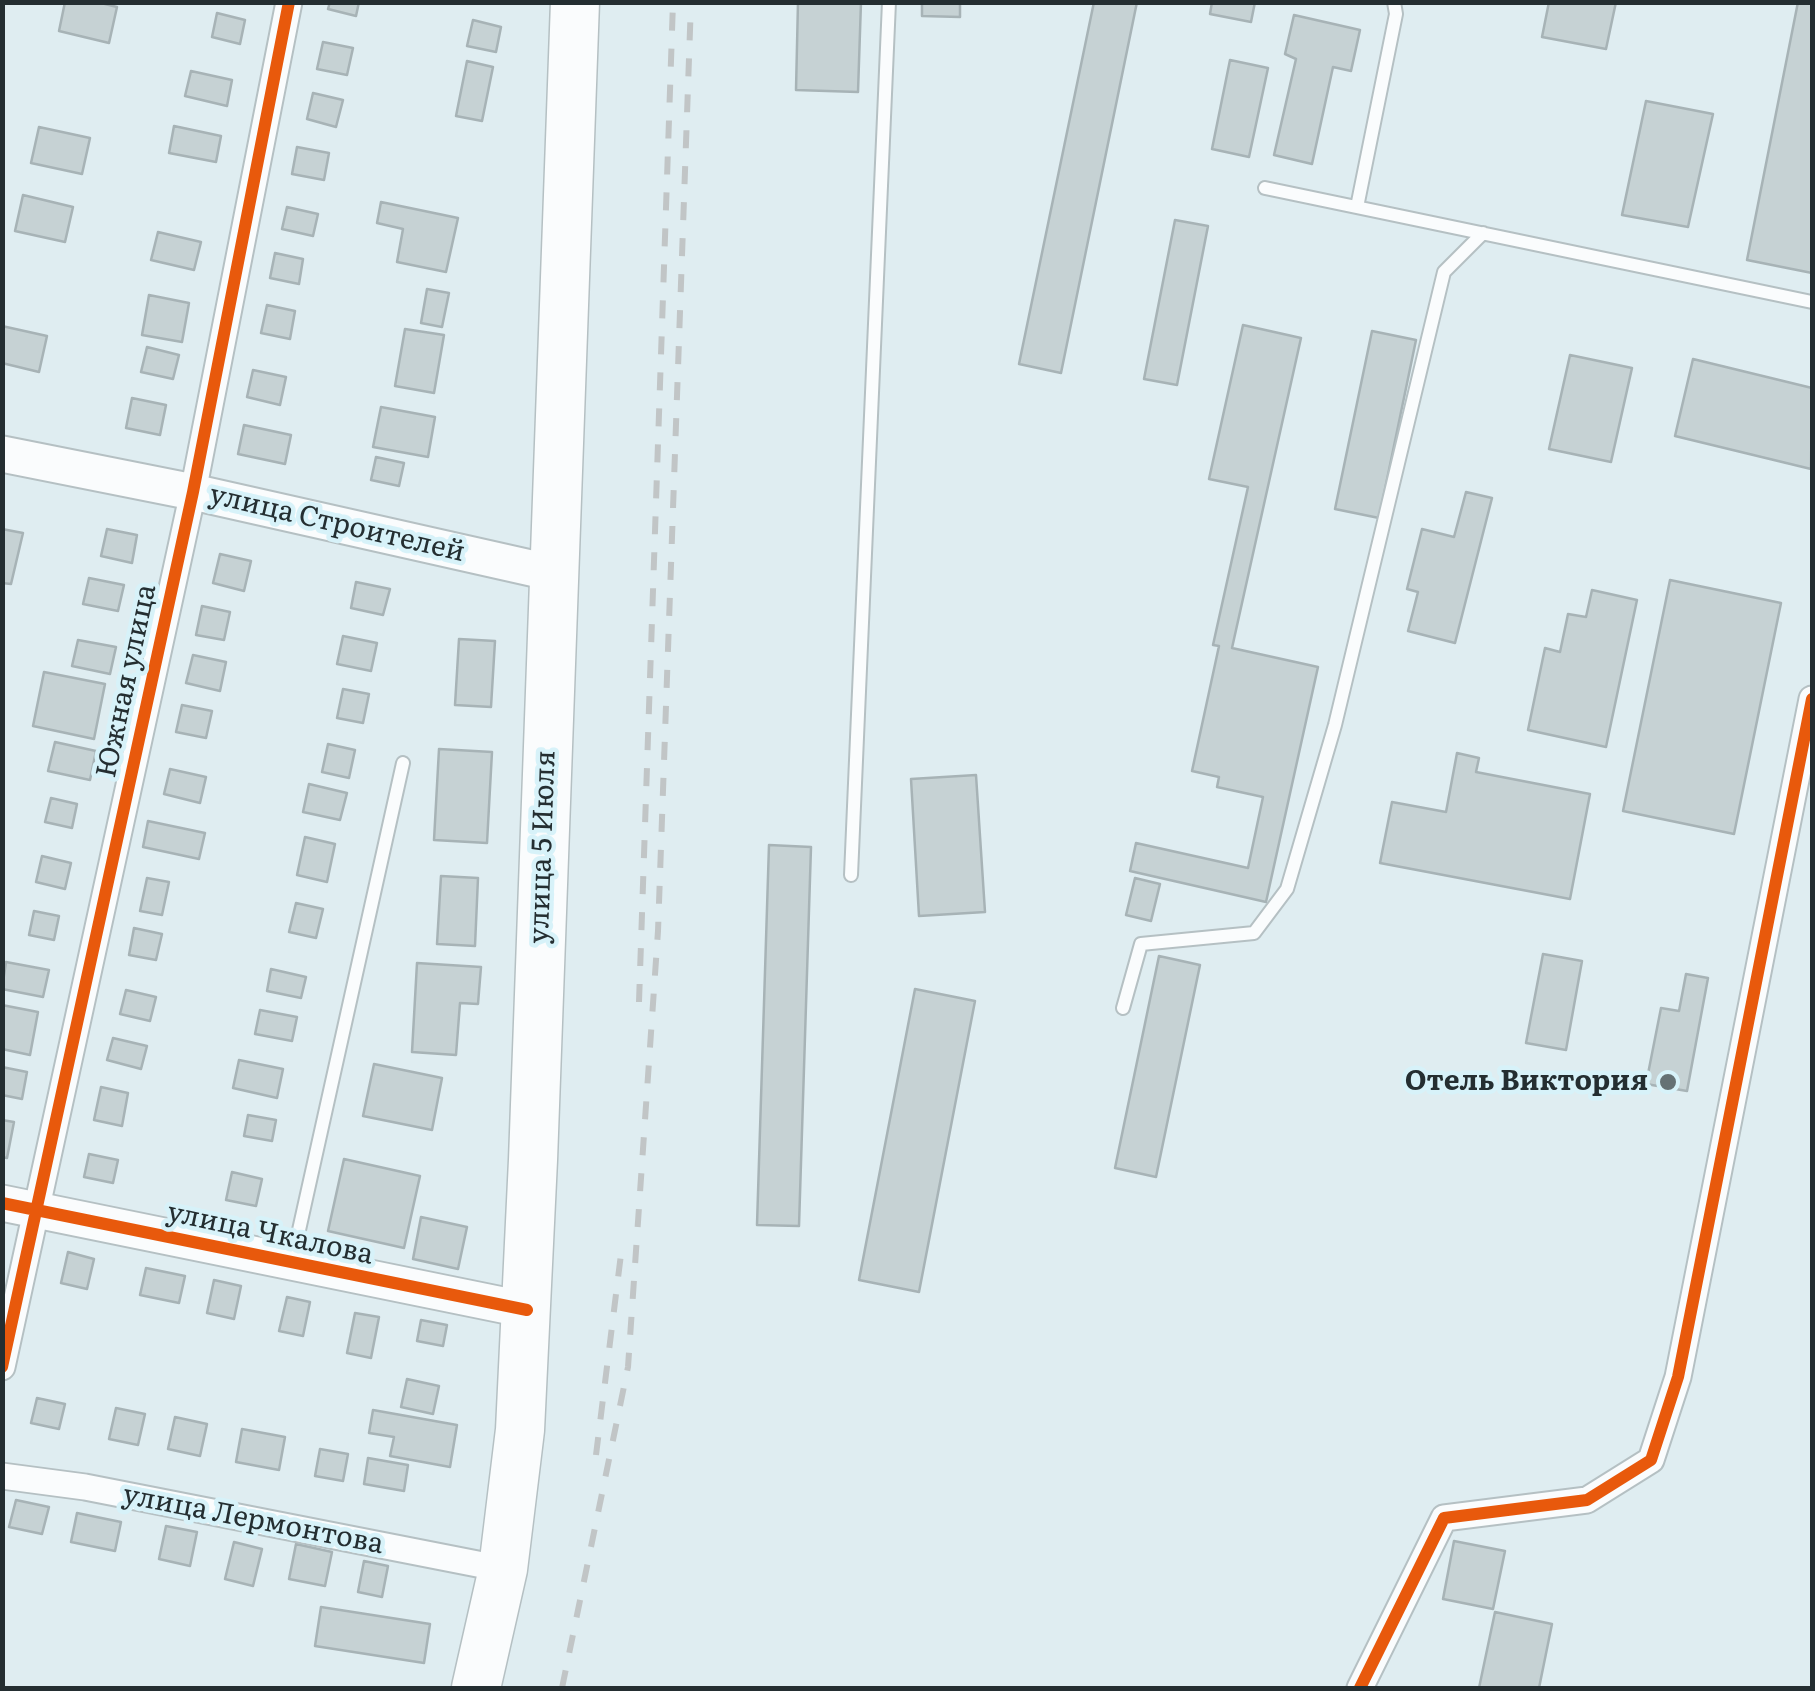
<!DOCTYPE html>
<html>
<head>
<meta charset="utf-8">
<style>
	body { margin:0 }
	#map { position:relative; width:1815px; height:1691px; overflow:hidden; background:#dfedf1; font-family:Literata,serif }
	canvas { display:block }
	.frame { position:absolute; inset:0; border:5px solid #242e31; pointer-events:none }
</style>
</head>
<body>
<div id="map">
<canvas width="1815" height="1691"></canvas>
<div class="frame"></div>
</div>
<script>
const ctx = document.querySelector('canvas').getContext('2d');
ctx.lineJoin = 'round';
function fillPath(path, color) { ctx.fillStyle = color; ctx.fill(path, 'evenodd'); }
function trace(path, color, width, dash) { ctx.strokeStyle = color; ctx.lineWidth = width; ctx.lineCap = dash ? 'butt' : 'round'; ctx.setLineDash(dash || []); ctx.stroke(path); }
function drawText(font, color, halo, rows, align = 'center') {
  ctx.font = font + ' Literata,serif'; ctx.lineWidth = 9; ctx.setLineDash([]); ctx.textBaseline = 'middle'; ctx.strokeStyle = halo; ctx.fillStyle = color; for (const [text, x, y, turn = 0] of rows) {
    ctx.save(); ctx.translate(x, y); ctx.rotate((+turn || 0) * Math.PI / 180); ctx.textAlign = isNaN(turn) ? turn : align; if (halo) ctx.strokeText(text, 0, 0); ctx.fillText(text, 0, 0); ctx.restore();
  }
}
const building = new Path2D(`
	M 65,2 L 97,2 L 117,7 L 109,43 L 59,31 Z
	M 330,2 L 359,2 L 356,16 L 328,9 Z
	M 798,2 L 861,2 L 858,92 L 796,90 Z
	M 922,2 L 960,2 L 960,17 L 922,16 Z
	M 1094,2 L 1137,2 L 1061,373 L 1019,364 Z
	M 1212,2 L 1255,2 L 1251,22 L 1210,14 Z
	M 1549,2 L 1616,2 L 1606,49 L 1542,37 Z
	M 1798,2 L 1812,2 L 1812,273 L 1747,260 Z
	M 217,13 L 245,20 L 240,44 L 212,37 Z
	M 1294,15 L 1360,30 L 1351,71 L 1333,67 L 1312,164 L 1274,155 L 1296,59 L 1285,54 Z
	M 473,20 L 501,27 L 496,52 L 467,46 Z
	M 323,42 L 353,48 L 347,75 L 317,69 Z
	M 1230,60 L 1268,68 L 1249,157 L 1212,149 Z
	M 467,61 L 493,67 L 482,121 L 456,116 Z
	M 191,71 L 232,80 L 227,106 L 185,96 Z
	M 313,93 L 343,100 L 336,127 L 307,119 Z
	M 1646,101 L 1713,114 L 1688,227 L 1622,215 Z
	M 174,126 L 221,136 L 216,162 L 169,153 Z
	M 39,127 L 90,138 L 82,174 L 31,163 Z
	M 297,147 L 329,153 L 324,180 L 292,174 Z
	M 23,195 L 73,207 L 65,242 L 15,231 Z
	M 381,202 L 458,218 L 446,272 L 397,262 L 403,229 L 377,223 Z
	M 287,207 L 318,214 L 313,236 L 282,229 Z
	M 1175,220 L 1208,226 L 1177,385 L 1144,379 Z
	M 158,232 L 201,242 L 194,270 L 151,260 Z
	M 275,253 L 303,259 L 299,284 L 270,278 Z
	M 427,289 L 449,293 L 442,327 L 421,323 Z
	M 149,295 L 189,303 L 182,342 L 142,335 Z
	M 267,305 L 295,311 L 290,339 L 261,333 Z
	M 1243,325 L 1301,338 L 1232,648 L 1318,667 L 1266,902 L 1130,871 L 1136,843 L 1248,868 L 1263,797 L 1217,787 L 1219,777 L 1192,771 L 1219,646 L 1213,645 L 1248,487 L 1209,479 Z
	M 2,326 L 47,336 L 39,372 L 2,363 Z
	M 405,329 L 444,335 L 434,393 L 395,386 Z
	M 1372,331 L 1416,340 L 1379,518 L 1335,509 Z
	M 147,347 L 179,355 L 173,379 L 141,372 Z
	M 1570,355 L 1632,368 L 1611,462 L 1549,449 Z
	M 1693,359 L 1812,388 L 1811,469 L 1675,436 Z
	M 253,370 L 286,377 L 280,405 L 247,397 Z
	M 132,398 L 166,405 L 160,435 L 126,428 Z
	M 381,407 L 435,417 L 428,457 L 373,447 Z
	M 244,425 L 291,435 L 285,464 L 238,454 Z
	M 376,457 L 404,463 L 399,486 L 371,480 Z
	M 1466,492 L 1492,498 L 1455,643 L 1408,631 L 1418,592 L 1407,589 L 1422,529 L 1454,537 Z
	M 2,529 L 23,533 L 11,584 L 2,583 Z
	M 107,529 L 137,535 L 132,563 L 101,556 Z
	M 220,554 L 251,561 L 244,591 L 213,583 Z
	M 89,578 L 124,585 L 118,611 L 83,604 Z
	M 1670,580 L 1781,603 L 1734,834 L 1623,811 Z
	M 356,582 L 390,589 L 383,615 L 351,608 Z
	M 1592,590 L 1637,600 L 1606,747 L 1528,730 L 1545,648 L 1560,652 L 1568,614 L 1586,617 Z
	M 202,606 L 230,612 L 224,640 L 196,635 Z
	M 343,636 L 377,643 L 371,671 L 337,664 Z
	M 459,639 L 495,641 L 491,707 L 455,705 Z
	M 78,640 L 116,647 L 110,674 L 72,666 Z
	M 193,655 L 226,662 L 220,691 L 186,683 Z
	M 44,672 L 105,684 L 94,739 L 33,726 Z
	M 343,689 L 369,694 L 363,723 L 337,718 Z
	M 182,705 L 212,711 L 206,738 L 176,732 Z
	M 55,742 L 96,751 L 90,780 L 48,771 Z
	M 328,744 L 355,750 L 349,778 L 322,772 Z
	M 439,749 L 492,752 L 487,843 L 434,840 Z
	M 1457,753 L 1479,758 L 1476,772 L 1590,794 L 1570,899 L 1380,863 L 1392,802 L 1446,812 Z
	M 170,769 L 206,777 L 200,803 L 164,794 Z
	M 976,775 L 985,912 L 919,916 L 911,779 Z
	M 309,784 L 347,793 L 340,820 L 303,812 Z
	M 51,798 L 77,804 L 72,828 L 45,822 Z
	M 148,821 L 205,833 L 199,859 L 143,847 Z
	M 305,837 L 335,844 L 327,882 L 297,875 Z
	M 769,845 L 811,847 L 799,1226 L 757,1225 Z
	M 42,856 L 71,863 L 65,889 L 36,882 Z
	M 441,876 L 478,878 L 475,946 L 437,944 Z
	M 147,878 L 169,882 L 162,915 L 140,911 Z
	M 1135,878 L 1160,884 L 1151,921 L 1126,915 Z
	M 296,903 L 323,909 L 316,938 L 289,932 Z
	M 34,911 L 59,916 L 54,940 L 29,935 Z
	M 134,928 L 162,934 L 156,960 L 129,955 Z
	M 1543,954 L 1582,961 L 1566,1050 L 1526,1043 Z
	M 1159,956 L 1200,965 L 1156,1177 L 1115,1168 Z
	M 6,962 L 49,970 L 43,997 L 2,989 Z
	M 417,963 L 481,967 L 478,1004 L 460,1003 L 456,1055 L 412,1052 Z
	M 271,969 L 306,977 L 301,998 L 267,991 Z
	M 1686,974 L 1708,978 L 1687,1091 L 1646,1084 L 1661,1008 L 1679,1011 Z
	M 915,989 L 975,1001 L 919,1292 L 859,1280 Z
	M 126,990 L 156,997 L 150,1021 L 120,1014 Z
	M 2,1005 L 38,1012 L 30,1055 L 2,1049 Z
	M 260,1010 L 297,1017 L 292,1041 L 255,1034 Z
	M 113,1038 L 147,1046 L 141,1069 L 107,1060 Z
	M 239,1060 L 283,1069 L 277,1098 L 233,1088 Z
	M 374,1064 L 442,1078 L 432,1130 L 363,1116 Z
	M 2,1067 L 27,1072 L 22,1099 L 2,1095 Z
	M 101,1087 L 128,1093 L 122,1126 L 94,1120 Z
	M 248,1115 L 276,1120 L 272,1141 L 244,1136 Z
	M 2,1120 L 14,1122 L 7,1158 L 2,1157 Z
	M 89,1154 L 118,1160 L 113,1183 L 84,1177 Z
	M 344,1159 L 420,1176 L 404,1248 L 328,1231 Z
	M 232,1172 L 262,1179 L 256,1206 L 226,1200 Z
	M 421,1217 L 467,1227 L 458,1269 L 413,1259 Z
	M 68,1252 L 94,1259 L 87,1289 L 61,1283 Z
	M 146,1268 L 185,1276 L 179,1303 L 140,1295 Z
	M 214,1280 L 241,1286 L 234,1319 L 207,1313 Z
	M 287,1297 L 310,1302 L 303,1336 L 279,1331 Z
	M 355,1313 L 379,1317 L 371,1358 L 347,1353 Z
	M 421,1320 L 447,1325 L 443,1346 L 417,1341 Z
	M 407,1379 L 439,1386 L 433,1414 L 401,1407 Z
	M 37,1398 L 65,1404 L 59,1429 L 31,1423 Z
	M 116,1408 L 145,1414 L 138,1445 L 109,1439 Z
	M 373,1410 L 457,1425 L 450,1467 L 390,1456 L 394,1437 L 369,1433 Z
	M 175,1417 L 207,1424 L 200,1456 L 168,1449 Z
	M 242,1429 L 285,1437 L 279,1470 L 236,1462 Z
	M 320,1449 L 348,1454 L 343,1481 L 315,1476 Z
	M 368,1458 L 408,1465 L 404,1491 L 364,1484 Z
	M 16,1500 L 49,1507 L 42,1534 L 9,1527 Z
	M 77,1513 L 121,1522 L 115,1551 L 71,1542 Z
	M 166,1526 L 197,1532 L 190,1566 L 159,1559 Z
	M 1454,1541 L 1505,1551 L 1493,1609 L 1443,1599 Z
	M 234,1542 L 262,1549 L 253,1586 L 225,1579 Z
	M 296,1544 L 332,1552 L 325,1586 L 289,1579 Z
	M 364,1561 L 388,1566 L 382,1597 L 358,1592 Z
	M 321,1607 L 430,1624 L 424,1663 L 315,1646 Z
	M 1495,1612 L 1552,1624 L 1539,1688 L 1479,1688 Z`);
fillPath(building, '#c6d2d4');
trace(building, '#a7b3b6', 2.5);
const lane = new Path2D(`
	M 1265,188 L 1812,302
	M 1357,207 L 1396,14 L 1394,2
	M 851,875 L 889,2
	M 1123,1008 L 1141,944 L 1254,933 L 1287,889 L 1335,725 L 1444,272 L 1483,233
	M 293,1257 L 403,763`);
const street = new Path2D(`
	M 2,1367 L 193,492 L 289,2
	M 2,1476 L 85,1487 L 503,1569
	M 1360,1688 L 1444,1518 L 1587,1500 L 1651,1460 L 1678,1377 L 1812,699`);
const secondary = new Path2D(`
	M 2,454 L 193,492 L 553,573
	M 2,1203 L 527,1310`);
const highway = new Path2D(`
	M 476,1688 L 503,1569 L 520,1430 L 533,1160 L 575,2`);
trace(lane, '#b5c0c3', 16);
trace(street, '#b5c0c3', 29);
trace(secondary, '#b5c0c3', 39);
trace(highway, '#b5c0c3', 51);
trace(lane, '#fafcfd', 12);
trace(street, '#fafcfd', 25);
trace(secondary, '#fafcfd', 35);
trace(highway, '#fafcfd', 48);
trace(new Path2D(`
	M 639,1002 L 673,2
	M 596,1455 L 622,1246
	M 562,1688 L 628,1367 L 658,931 L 691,2`), '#c1c5c6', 6, [18, 18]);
trace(new Path2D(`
	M 2,1203 L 527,1310
	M 2,1367 L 193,492 L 289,2
	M 1360,1688 L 1444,1518 L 1587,1500 L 1651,1460 L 1678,1377 L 1812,699`), '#e8590c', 12);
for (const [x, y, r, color] of [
	[1668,1082,10,"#657174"]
]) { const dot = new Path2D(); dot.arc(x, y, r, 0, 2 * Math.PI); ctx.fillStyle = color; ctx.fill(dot); trace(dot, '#d7f2f9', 4); }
drawText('28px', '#242e31', '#d7f2f9', [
	["улица Строителей",337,524,13],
	["Южная улица",127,681,-78],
	["улица 5 Июля",543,847,-88],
	["улица Чкалова",270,1234,12],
	["улица Лермонтова",253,1520,11]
]);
drawText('bold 28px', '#242e31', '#d7f2f9', [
	["Отель Виктория",1648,1082]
], 'right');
</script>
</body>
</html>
